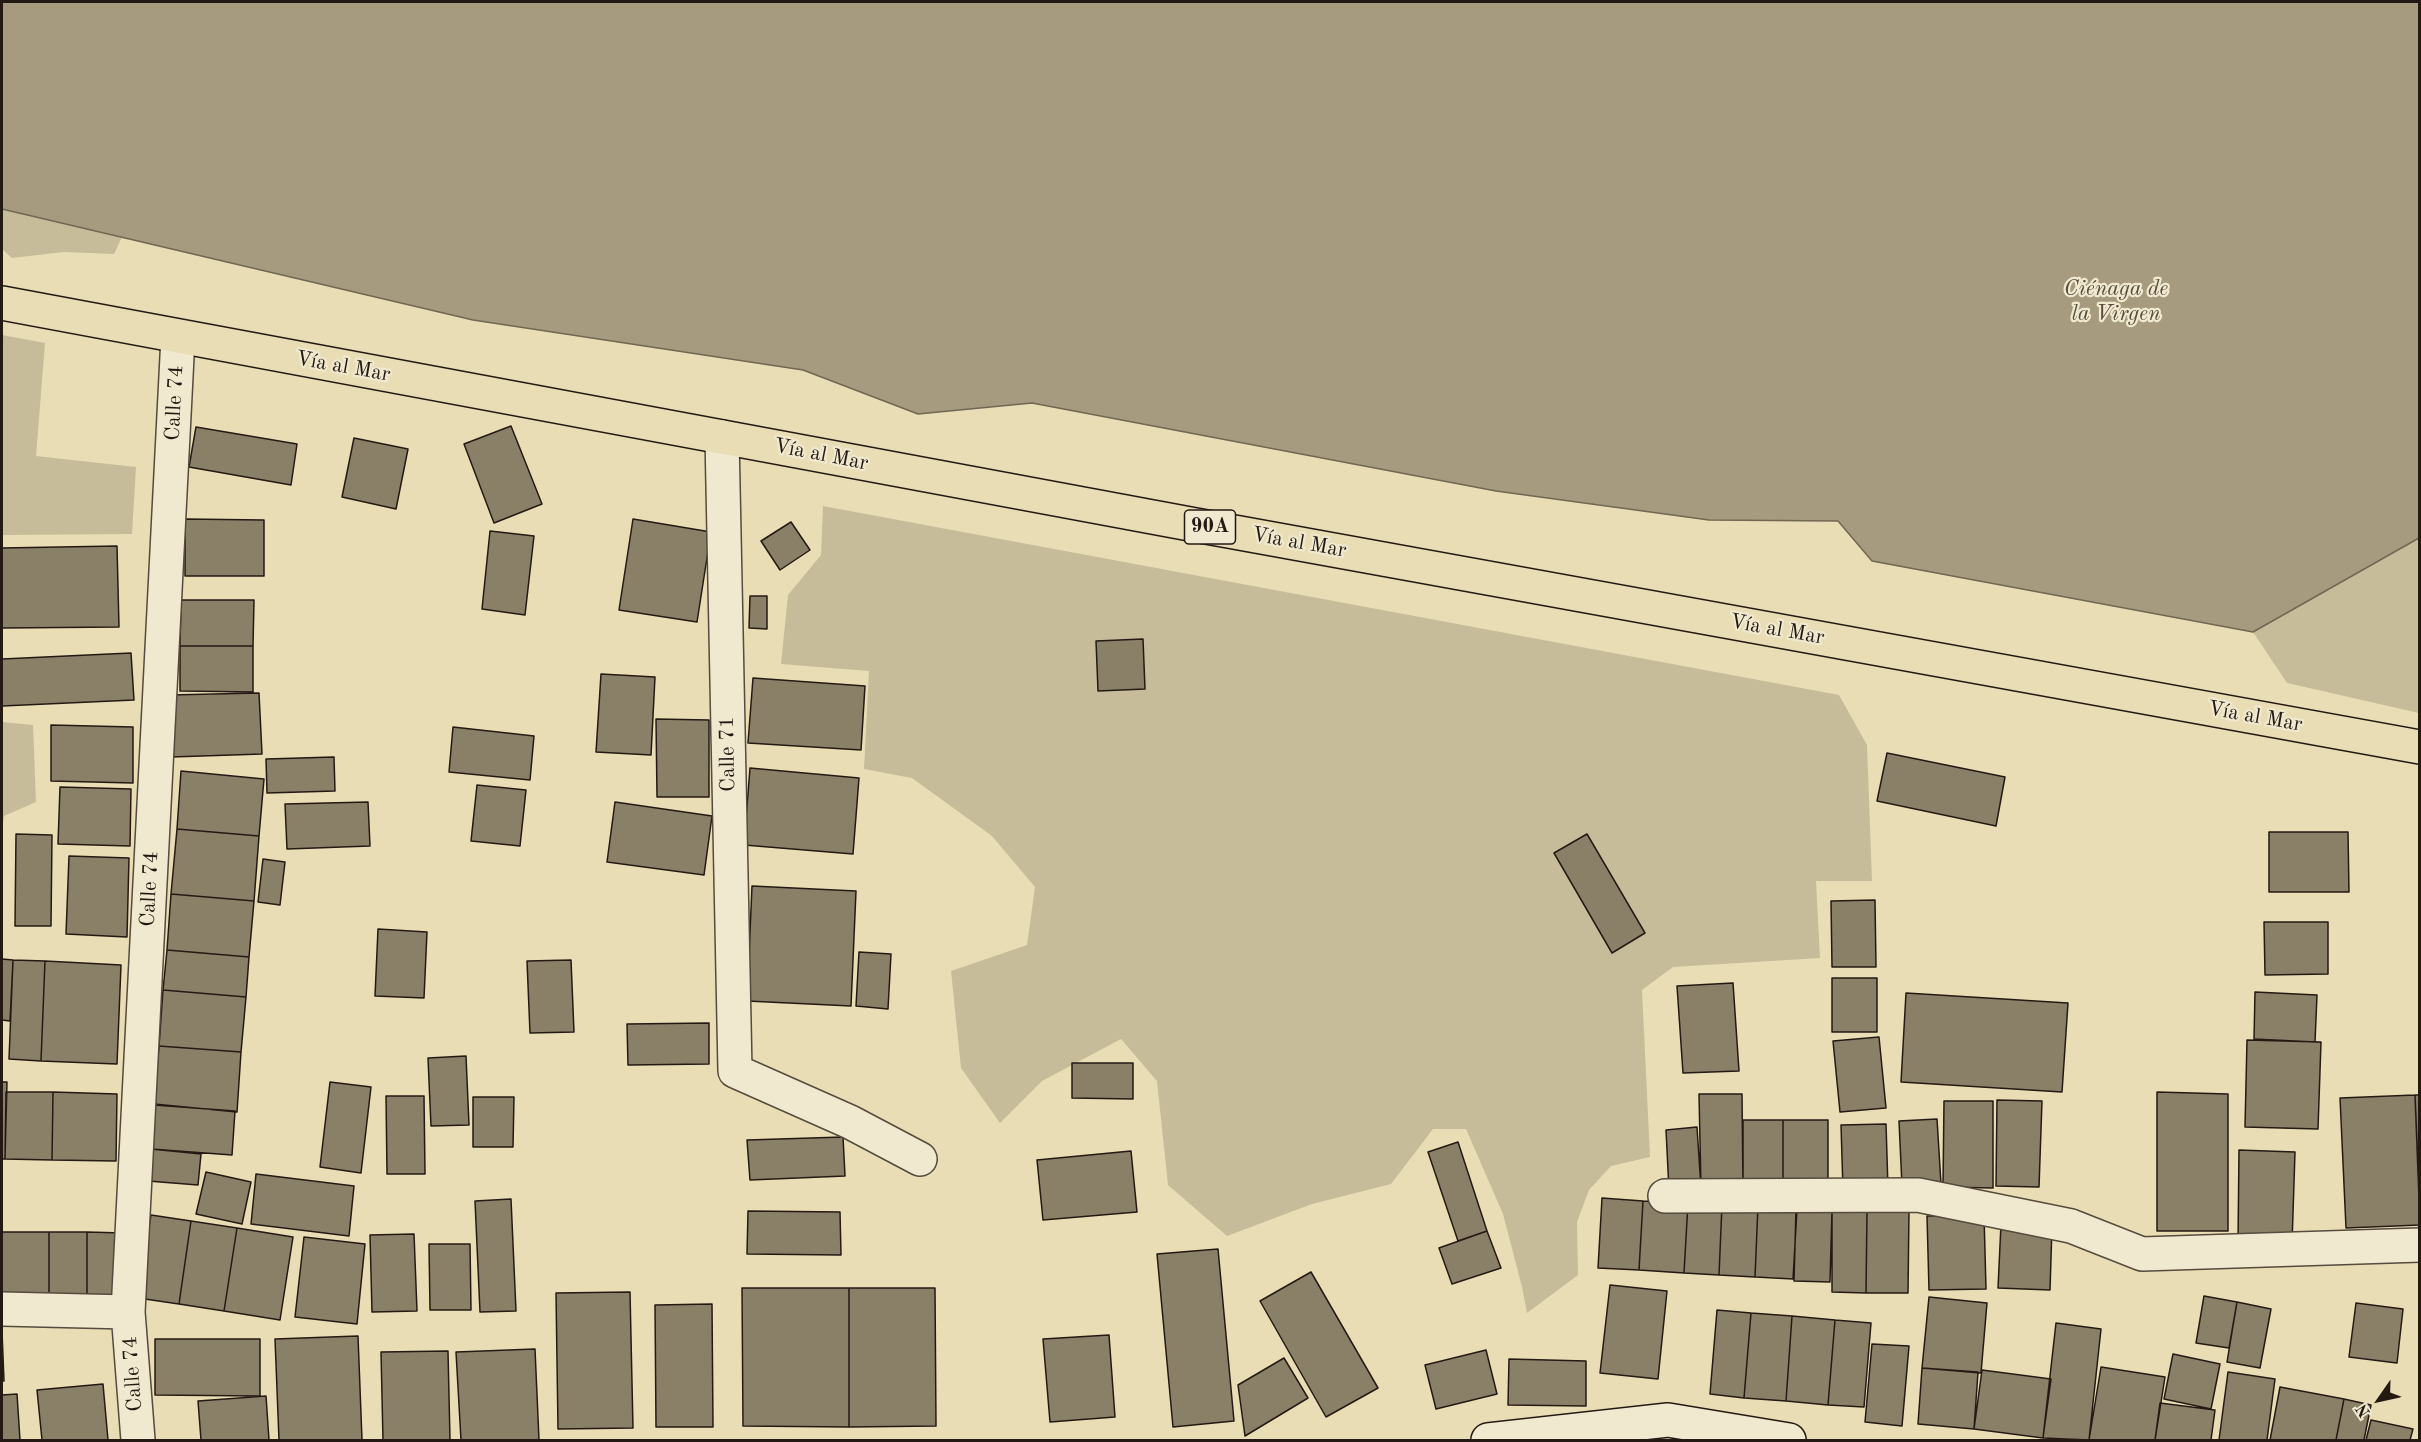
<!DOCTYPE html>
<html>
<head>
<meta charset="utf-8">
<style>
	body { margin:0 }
	#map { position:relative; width:2421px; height:1442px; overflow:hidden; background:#e8ddb5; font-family:"Old Standard TT",serif }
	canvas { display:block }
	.frame { position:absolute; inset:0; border:3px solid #251a13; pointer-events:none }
	.north { position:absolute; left:2349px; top:1370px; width:60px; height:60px; -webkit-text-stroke:4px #f0e9cf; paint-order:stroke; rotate:236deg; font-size:16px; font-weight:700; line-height:24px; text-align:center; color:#251a13 }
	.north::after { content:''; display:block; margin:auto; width:21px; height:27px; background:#251a13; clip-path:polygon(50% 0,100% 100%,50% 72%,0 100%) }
</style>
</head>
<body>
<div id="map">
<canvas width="2421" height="1442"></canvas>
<div class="frame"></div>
<div class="north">N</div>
</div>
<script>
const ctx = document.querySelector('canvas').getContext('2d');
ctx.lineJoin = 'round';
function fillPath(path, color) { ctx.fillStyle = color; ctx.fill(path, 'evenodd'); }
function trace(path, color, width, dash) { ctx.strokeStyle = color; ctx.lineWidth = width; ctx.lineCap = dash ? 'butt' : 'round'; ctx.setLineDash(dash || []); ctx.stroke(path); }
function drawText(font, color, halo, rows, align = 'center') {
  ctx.font = font + ' "Old Standard TT",serif'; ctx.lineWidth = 4.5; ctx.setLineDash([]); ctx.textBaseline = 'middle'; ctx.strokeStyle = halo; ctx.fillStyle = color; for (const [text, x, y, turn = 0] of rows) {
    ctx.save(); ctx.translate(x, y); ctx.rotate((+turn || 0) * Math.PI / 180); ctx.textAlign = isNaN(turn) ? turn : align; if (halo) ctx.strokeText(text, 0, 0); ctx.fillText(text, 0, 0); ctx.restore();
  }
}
fillPath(new Path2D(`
	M 2,209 L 122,237 L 114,254 L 64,252 L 12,258 L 2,249 Z
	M 2,335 L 45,343 L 36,456 L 136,467 L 132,534 L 2,535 Z
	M 823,506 L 1839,695 L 1867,745 L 1872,881 L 1816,881 L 1820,958 L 1673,967 L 1642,990 L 1650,1157 L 1611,1166 L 1589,1190 L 1577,1222 L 1578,1275 L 1527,1313 L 1522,1287 L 1503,1214 L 1466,1129 L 1433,1129 L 1391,1184 L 1312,1204 L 1227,1236 L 1168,1185 L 1157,1081 L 1121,1039 L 1042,1081 L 1000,1123 L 961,1068 L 951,971 L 1027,945 L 1035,887 L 992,836 L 912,778 L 864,769 L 869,671 L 781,664 L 788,595 L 821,555 Z
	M 2419,538 L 2419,713 L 2287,683 L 2253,632 Z
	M 2,722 L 33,725 L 36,802 L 4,816 L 2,831 Z`), '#c7bc99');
const water = new Path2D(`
	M 2,2 L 2419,2 L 2419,538 L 2253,632 L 1872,561 L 1838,521 L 1709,520 L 1496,491 L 1032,403 L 918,414 L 803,370 L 473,320 L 2,209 Z`);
fillPath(water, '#a69b7e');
trace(water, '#726753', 1.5);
const building = new Path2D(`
	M 511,426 L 542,504 L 494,523 L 464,444 Z
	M 196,427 L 297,444 L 291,485 L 189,467 Z
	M 354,438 L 408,449 L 396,509 L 342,497 Z
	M 185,519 L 264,520 L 264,576 L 185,576 Z
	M 633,519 L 711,532 L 697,622 L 619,610 Z
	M 791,522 L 810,550 L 780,570 L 761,541 Z
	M 490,531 L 534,536 L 525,615 L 482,609 Z
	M 117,546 L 119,627 L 2,628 L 2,548 Z
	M 750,596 L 767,596 L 767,629 L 749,628 Z
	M 181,600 L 254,600 L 253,646 L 180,646 Z
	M 1143,639 L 1145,689 L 1098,691 L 1096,641 Z
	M 180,646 L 253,646 L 253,692 L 180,691 Z
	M 131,653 L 134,700 L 2,706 L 2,659 Z
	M 601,674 L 655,677 L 651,755 L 596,752 Z
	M 753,678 L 865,686 L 861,750 L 748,743 Z
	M 259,693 L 262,754 L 171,757 L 169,695 Z
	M 656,719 L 709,720 L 709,797 L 657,797 Z
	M 51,725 L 133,727 L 133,783 L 51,781 Z
	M 453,727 L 534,736 L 530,780 L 449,772 Z
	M 1887,753 L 2005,777 L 1996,826 L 1877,801 Z
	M 334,757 L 335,791 L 267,793 L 266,759 Z
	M 750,768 L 859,778 L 853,854 L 744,845 Z
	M 181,771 L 264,779 L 259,836 L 177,829 Z
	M 477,785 L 526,790 L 520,846 L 471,841 Z
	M 60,787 L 131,789 L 130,846 L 58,844 Z
	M 368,802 L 370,846 L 287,849 L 285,804 Z
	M 615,802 L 712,816 L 704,875 L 607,862 Z
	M 177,829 L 259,836 L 254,901 L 171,894 Z
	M 2269,832 L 2348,832 L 2349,892 L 2269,892 Z
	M 16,834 L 52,835 L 51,926 L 15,926 Z
	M 1587,834 L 1645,933 L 1612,953 L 1554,853 Z
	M 69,856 L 129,858 L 127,937 L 66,934 Z
	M 263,859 L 285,862 L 280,905 L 258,902 Z
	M 752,886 L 856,891 L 851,1006 L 747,1001 Z
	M 171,894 L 254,901 L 249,957 L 167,950 Z
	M 1875,900 L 1876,967 L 1832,967 L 1831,901 Z
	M 2264,922 L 2328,922 L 2328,974 L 2265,975 Z
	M 378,929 L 427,932 L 424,998 L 375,996 Z
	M 167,950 L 249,957 L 246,997 L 163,990 Z
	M 859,952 L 891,954 L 888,1009 L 856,1006 Z
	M 2,959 L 13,960 L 10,1021 L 2,1020 Z
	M 13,960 L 45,961 L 41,1061 L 9,1059 Z
	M 571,960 L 574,1032 L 530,1033 L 527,961 Z
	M 45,961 L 121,965 L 117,1064 L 41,1061 Z
	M 1832,978 L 1877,978 L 1877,1032 L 1832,1032 Z
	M 1733,983 L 1739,1071 L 1683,1073 L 1677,986 Z
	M 163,990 L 246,997 L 241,1052 L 159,1046 Z
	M 2255,992 L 2317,995 L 2315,1042 L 2254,1039 Z
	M 1906,993 L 2068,1003 L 2062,1092 L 1901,1082 Z
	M 709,1023 L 709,1064 L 628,1065 L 627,1024 Z
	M 1879,1037 L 1886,1108 L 1840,1112 L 1833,1041 Z
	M 2247,1040 L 2321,1042 L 2318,1129 L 2245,1127 Z
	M 159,1046 L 241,1052 L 237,1112 L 154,1104 Z
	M 466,1056 L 469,1125 L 431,1126 L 428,1058 Z
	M 1072,1063 L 1133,1063 L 1133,1099 L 1072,1098 Z
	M 2,1082 L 7,1082 L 5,1159 L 2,1159 Z
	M 330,1082 L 371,1087 L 361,1173 L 320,1167 Z
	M 6,1092 L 53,1092 L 52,1160 L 5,1159 Z
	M 53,1092 L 117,1094 L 116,1161 L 52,1160 Z
	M 2157,1092 L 2228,1094 L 2228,1231 L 2157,1231 Z
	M 1699,1094 L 1742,1094 L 1743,1188 L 1701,1188 Z
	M 2415,1095 L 2420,1225 L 2346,1228 L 2340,1098 Z
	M 2415,1095 L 2420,1095 L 2420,1212 Z
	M 386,1096 L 424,1096 L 425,1174 L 387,1174 Z
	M 473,1097 L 514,1097 L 513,1147 L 473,1147 Z
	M 1997,1100 L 2042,1101 L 2039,1187 L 1996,1186 Z
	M 1944,1101 L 1993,1101 L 1993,1188 L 1943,1187 Z
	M 154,1105 L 235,1111 L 232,1155 L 151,1149 Z
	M 1937,1119 L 1941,1184 L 1902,1186 L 1899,1121 Z
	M 1743,1120 L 1783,1120 L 1783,1189 L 1743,1188 Z
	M 1783,1120 L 1828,1120 L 1828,1189 L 1783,1189 Z
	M 1886,1124 L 1888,1188 L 1843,1190 L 1841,1125 Z
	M 1697,1127 L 1701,1188 L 1669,1190 L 1666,1130 Z
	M 843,1137 L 845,1176 L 750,1180 L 747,1140 Z
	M 1458,1142 L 1487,1231 L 1458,1241 L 1428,1152 Z
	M 151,1149 L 201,1154 L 198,1185 L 148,1181 Z
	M 2239,1150 L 2295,1152 L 2292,1244 L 2238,1242 Z
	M 1131,1151 L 1137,1212 L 1043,1220 L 1037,1160 Z
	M 206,1172 L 251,1182 L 242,1224 L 196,1214 Z
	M 256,1174 L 354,1186 L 349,1236 L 251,1224 Z
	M 1602,1198 L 1643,1201 L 1639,1270 L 1598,1268 Z
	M 511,1199 L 516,1311 L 480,1312 L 475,1201 Z
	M 1643,1201 L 1688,1203 L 1684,1273 L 1639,1270 Z
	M 1688,1203 L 1722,1205 L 1719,1275 L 1684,1273 Z
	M 1722,1205 L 1758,1206 L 1755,1277 L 1719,1275 Z
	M 1758,1206 L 1797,1209 L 1793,1279 L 1755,1277 Z
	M 1796,1209 L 1832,1210 L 1830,1282 L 1794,1281 Z
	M 1832,1210 L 1867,1211 L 1866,1293 L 1832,1292 Z
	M 748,1211 L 840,1212 L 841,1255 L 747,1254 Z
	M 1867,1211 L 1909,1211 L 1908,1293 L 1866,1293 Z
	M 151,1215 L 191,1221 L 179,1304 L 138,1298 Z
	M 1984,1215 L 1986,1289 L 1929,1290 L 1927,1216 Z
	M 191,1221 L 237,1228 L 224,1311 L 179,1304 Z
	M 2001,1224 L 2052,1226 L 2050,1290 L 1998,1288 Z
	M 237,1228 L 293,1237 L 280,1320 L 224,1311 Z
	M 1487,1231 L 1501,1268 L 1452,1284 L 1439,1248 Z
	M 2,1232 L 49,1232 L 49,1302 L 2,1302 Z
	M 49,1232 L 87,1232 L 87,1303 L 49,1302 Z
	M 87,1232 L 122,1233 L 121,1303 L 87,1303 Z
	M 414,1234 L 417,1311 L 372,1312 L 370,1235 Z
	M 304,1237 L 365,1244 L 357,1324 L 295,1317 Z
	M 429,1244 L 470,1244 L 471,1310 L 430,1310 Z
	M 1218,1249 L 1234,1421 L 1173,1427 L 1157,1254 Z
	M 1311,1272 L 1378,1388 L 1326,1417 L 1260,1301 Z
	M 1610,1285 L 1667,1291 L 1658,1379 L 1600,1373 Z
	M 742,1288 L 849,1288 L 849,1427 L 743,1426 Z
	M 849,1288 L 935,1288 L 936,1426 L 849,1427 Z
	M 630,1292 L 633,1428 L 558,1429 L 556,1293 Z
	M 2204,1296 L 2237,1302 L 2229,1348 L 2196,1343 Z
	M 1929,1297 L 1987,1303 L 1981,1373 L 1922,1368 Z
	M 2237,1302 L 2271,1309 L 2260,1368 L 2227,1362 Z
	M 2356,1303 L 2403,1309 L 2397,1363 L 2349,1357 Z
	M 712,1304 L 713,1427 L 656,1427 L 655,1305 Z
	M 1717,1310 L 1751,1313 L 1744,1398 L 1710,1394 Z
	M 1751,1313 L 1792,1316 L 1786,1401 L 1744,1398 Z
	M 1792,1316 L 1835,1320 L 1828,1405 L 1786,1401 Z
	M 1835,1320 L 1871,1323 L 1864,1407 L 1828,1405 Z
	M 2056,1323 L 2101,1329 L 2089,1440 L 2043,1438 Z
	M 2,1331 L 4,1381 L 2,1381 Z
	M 1109,1335 L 1115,1417 L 1050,1422 L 1043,1339 Z
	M 358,1336 L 362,1440 L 279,1440 L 275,1339 Z
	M 155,1339 L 260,1339 L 260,1396 L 155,1395 Z
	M 1872,1344 L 1909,1346 L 1902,1426 L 1865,1422 Z
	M 535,1349 L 539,1440 L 461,1440 L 456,1352 Z
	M 1486,1350 L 1497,1394 L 1436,1409 L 1425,1365 Z
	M 448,1351 L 450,1440 L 383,1440 L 381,1352 Z
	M 2173,1354 L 2220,1364 L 2211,1409 L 2164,1399 Z
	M 1284,1358 L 1308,1398 L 1245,1436 L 1238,1385 Z
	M 1509,1359 L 1586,1361 L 1586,1406 L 1508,1405 Z
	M 2101,1367 L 2165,1377 L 2155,1440 L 2089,1440 Z
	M 1922,1368 L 1978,1372 L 1974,1429 L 1918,1424 Z
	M 1982,1370 L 2051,1379 L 2043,1438 L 1974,1429 Z
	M 2228,1372 L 2275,1379 L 2267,1440 L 2219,1440 Z
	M 103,1384 L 108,1440 L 42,1440 L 37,1390 Z
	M 2280,1387 L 2344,1399 L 2336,1440 L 2270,1440 Z
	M 17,1394 L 20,1440 L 2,1440 L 2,1395 Z
	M 266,1396 L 269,1440 L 201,1440 L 198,1401 Z
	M 2344,1399 L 2371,1405 L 2364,1440 L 2336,1440 Z
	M 2160,1403 L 2215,1410 L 2211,1440 L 2155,1440 Z
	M 2371,1420 L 2413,1429 L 2410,1440 L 2366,1440 Z`);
fillPath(building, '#8a7f67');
trace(building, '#251a13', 1.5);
const street = new Path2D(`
	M 722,437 L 735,1071 L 850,1122 L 920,1159
	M 1665,1196 L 1918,1195 L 2071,1226 L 2142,1254 L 2420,1245
	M 2,1309 L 128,1312
	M 138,1440 L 128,1312 L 178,337`);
const secondary = new Path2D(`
	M 1488,1440 L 1668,1420 L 1789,1440`);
const highway = new Path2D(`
	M 2,303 L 1190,524 L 2420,747`);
trace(street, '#564b3c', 36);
trace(secondary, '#251a13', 36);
trace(highway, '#251a13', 36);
trace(street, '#f0e9cf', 33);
trace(secondary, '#f0e9cf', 33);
trace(highway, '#e8ddb5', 33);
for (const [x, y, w] of [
	[1210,527,51]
]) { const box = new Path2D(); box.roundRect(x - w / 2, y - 17, w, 34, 4.5); ctx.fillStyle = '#f0e9cf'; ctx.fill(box); trace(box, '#251a13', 1.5); }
drawText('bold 20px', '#251a13', null, [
	["90A",1210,527]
]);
drawText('21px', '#251a13', '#f0e9cf', [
	["Vía al Mar",343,367,10],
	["Calle 74",175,403,-87],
	["Vía al Mar",821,455,11],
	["Vía al Mar",1299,543,10],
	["Vía al Mar",1777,630,10],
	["Vía al Mar",2255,717,10],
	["Calle 71",728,754,-91],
	["Calle 74",150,889,-87],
	["Calle 74",133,1374,-94]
]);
drawText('italic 22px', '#594e3e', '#f0e9cf', [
	["Ciénaga de",2116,289],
	["la Virgen",2116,314]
]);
</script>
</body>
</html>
